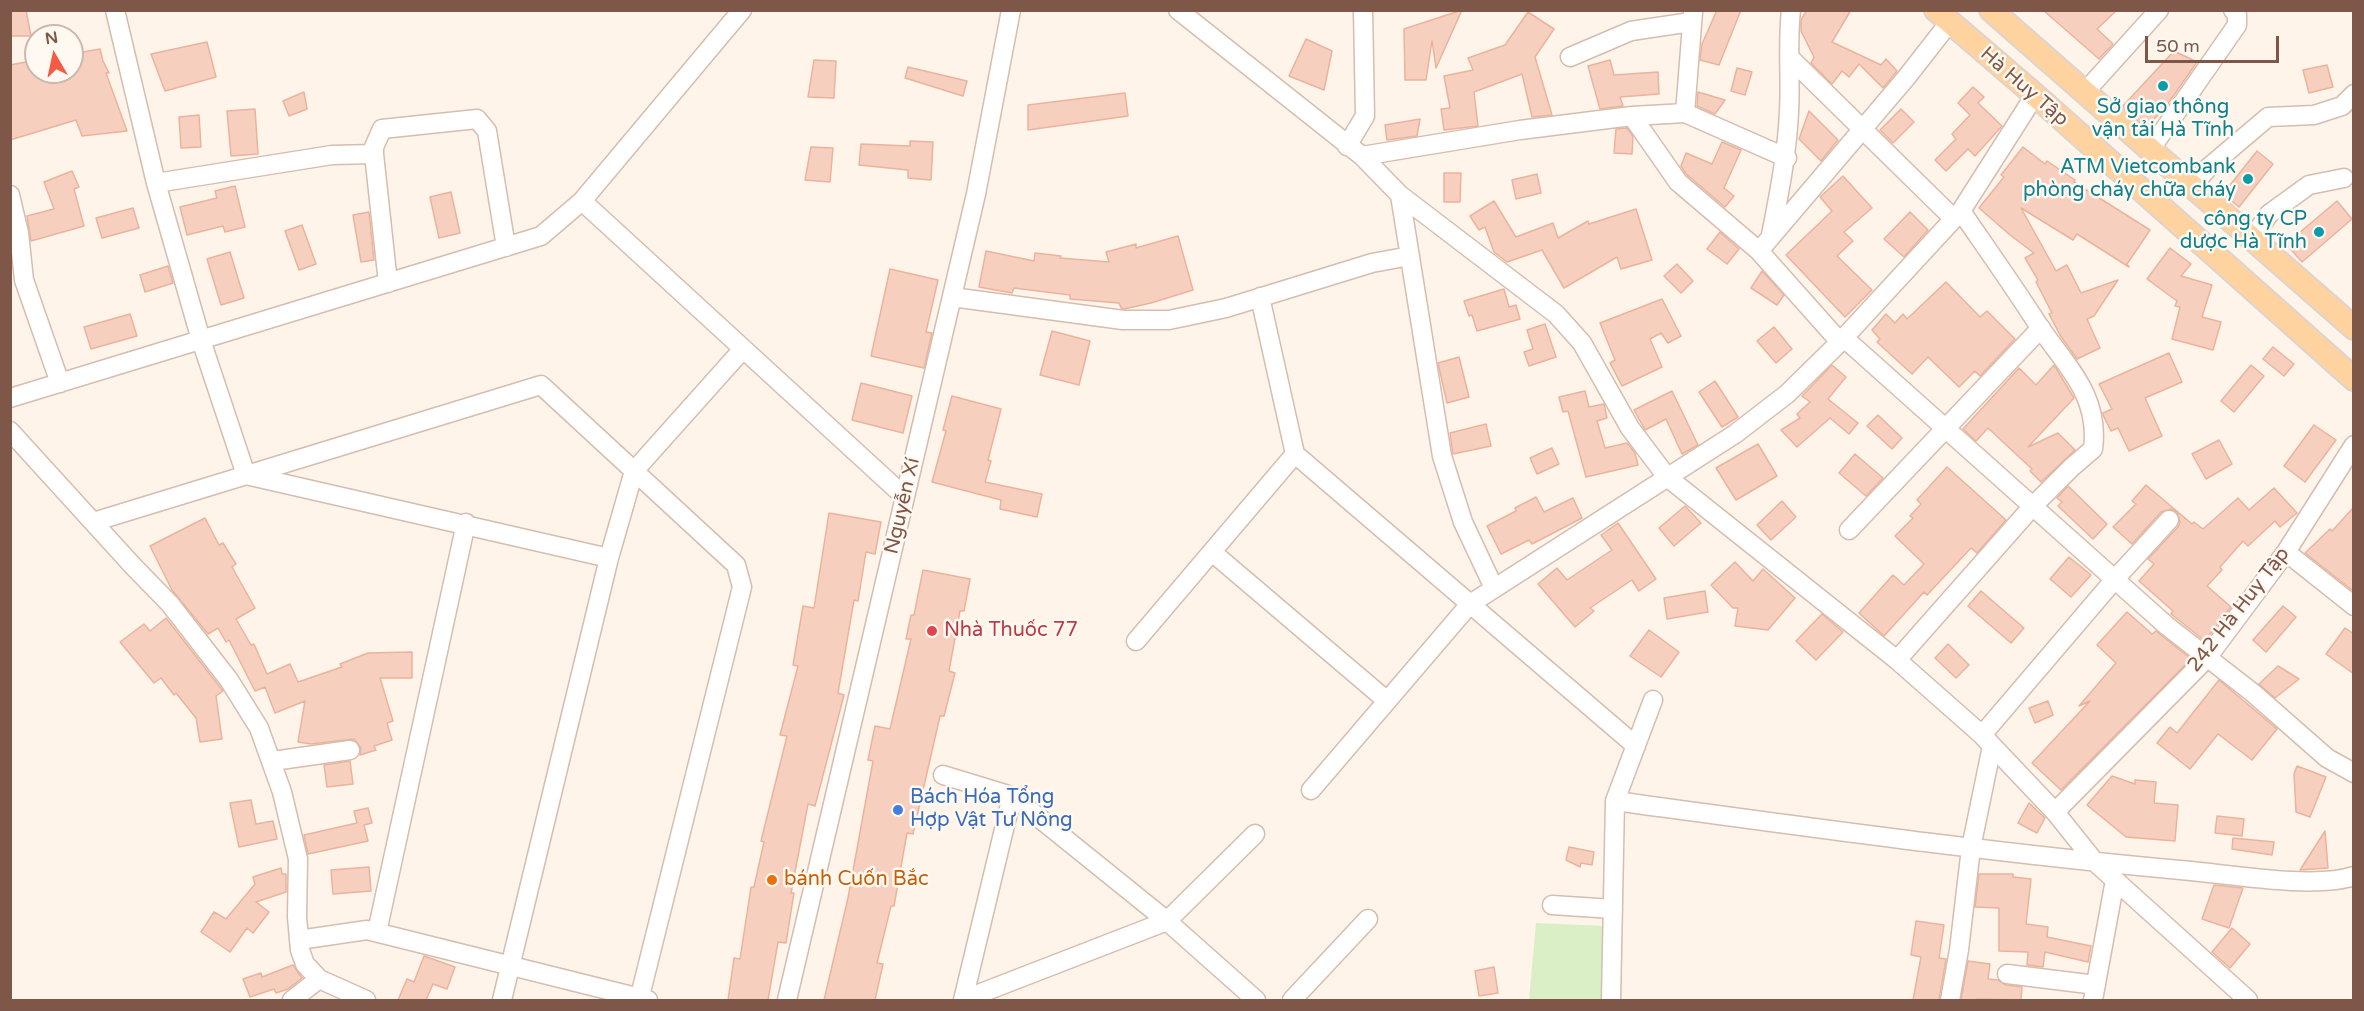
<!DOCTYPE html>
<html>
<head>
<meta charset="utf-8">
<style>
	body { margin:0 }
	#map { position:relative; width:2364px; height:1011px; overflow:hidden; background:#fff4e9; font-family:"Varela Round",sans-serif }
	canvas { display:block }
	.frame { position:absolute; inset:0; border:12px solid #7e5748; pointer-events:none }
	.north { position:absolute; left:24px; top:24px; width:60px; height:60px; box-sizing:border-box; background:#fff9f2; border:2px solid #cbb8ae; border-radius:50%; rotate:351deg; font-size:16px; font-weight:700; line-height:24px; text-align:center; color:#7e5748 }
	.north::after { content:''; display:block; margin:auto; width:21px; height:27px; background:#f55a42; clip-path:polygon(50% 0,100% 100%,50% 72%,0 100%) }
	.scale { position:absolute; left:2145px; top:36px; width:134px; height:27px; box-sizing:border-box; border:3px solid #7e5748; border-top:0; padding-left:8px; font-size:18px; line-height:21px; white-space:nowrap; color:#7e5748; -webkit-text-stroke:4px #fff9f2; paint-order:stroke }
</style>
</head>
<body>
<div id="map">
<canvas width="2364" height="1011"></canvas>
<div class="frame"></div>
<div class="north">N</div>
<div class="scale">50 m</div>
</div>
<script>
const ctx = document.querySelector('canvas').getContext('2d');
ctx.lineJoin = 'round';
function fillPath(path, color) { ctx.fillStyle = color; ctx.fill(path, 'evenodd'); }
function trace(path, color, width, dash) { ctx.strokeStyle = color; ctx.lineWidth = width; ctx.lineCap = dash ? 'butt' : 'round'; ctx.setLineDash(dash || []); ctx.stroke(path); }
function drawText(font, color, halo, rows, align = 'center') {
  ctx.font = font + ' "Varela Round",sans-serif'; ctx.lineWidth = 5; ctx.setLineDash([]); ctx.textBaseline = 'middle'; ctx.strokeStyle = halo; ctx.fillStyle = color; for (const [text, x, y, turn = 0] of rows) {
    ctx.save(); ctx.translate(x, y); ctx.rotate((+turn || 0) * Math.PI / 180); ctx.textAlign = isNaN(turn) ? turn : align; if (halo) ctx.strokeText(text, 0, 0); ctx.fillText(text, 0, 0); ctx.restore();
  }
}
fillPath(new Path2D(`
	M 1536,923 L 1606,926 L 1606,1000 L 1529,1000 Z`), '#daefc5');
const building = new Path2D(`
	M 10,10 L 26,10 L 31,36 L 10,36 Z
	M 1462,10 L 1436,68 L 1432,41 L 1426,80 L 1405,80 L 1404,29 Z
	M 1717,10 L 1741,10 L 1719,65 L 1700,60 L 1702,44 Z
	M 1807,10 L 1851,10 L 1832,42 L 1881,65 L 1886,59 L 1897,71 L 1883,88 L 1859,64 L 1849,77 L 1842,71 L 1832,84 L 1811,63 L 1814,57 L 1801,31 L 1801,20 Z
	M 2043,10 L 2117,10 L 2097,29 L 2113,44 L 2099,59 Z
	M 1528,12 L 1554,29 L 1535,57 L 1552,115 L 1532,117 L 1522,74 L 1474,92 L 1478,126 L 1444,130 L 1441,109 L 1450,108 L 1444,76 L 1473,70 L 1468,58 L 1505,45 Z
	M 1306,39 L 1332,51 L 1324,90 L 1289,76 Z
	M 207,42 L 216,77 L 165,91 L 151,54 Z
	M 100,49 L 103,61 L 109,73 L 106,73 L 127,131 L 82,136 L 76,120 L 10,140 L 10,65 L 36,60 L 36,72 L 72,72 L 72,54 Z
	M 2174,51 L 2197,62 L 2167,105 L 2146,128 L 2122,107 Z
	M 814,60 L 836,61 L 834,98 L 808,97 Z
	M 1610,60 L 1614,75 L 1658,72 L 1659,94 L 1620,97 L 1623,106 L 1600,109 L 1588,66 Z
	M 2327,65 L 2333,87 L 2309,93 L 2303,70 Z
	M 908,67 L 967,81 L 963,96 L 905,78 Z
	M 1737,68 L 1752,72 L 1745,95 L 1731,91 Z
	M 1973,87 L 1984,97 L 1978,103 L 2002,126 L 1975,156 L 1968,149 L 1946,171 L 1935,160 L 1956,139 L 1952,134 L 1970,115 L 1958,103 Z
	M 304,92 L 307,109 L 289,116 L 283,101 Z
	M 1698,92 L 1725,100 L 1715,114 L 1697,106 Z
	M 1125,93 L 1128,116 L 1028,130 L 1028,105 Z
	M 255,109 L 258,154 L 231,156 L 227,111 Z
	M 1901,109 L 1914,122 L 1893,143 L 1880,130 Z
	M 1809,111 L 1838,140 L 1821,161 L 1799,139 Z
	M 199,115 L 201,147 L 181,148 L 179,117 Z
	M 1420,119 L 1417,136 L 1387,140 L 1385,125 Z
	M 1627,128 L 1633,136 L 1632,154 L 1614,153 L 1616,129 Z
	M 910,141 L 933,142 L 931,180 L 908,178 L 908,170 L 859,165 L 861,144 L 910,146 Z
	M 1722,142 L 1741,150 L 1724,188 L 1734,196 L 1725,207 L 1686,174 L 1681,166 L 1686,153 L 1712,164 Z
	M 811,147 L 833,148 L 830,182 L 805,180 Z
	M 2023,147 L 2045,164 L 2047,161 L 2075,180 L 2074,182 L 2150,230 L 2127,264 L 2129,267 L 2077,234 L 2073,240 L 2021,208 L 2056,271 L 2067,265 L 2081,293 L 2118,280 L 2094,316 L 2087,319 L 2100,348 L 2077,359 L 2060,335 L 2049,314 L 2052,313 L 2036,282 L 2038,280 L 2025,258 L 2034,253 L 2010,235 L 1979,208 L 2004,177 L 2001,175 Z
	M 2257,151 L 2273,164 L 2239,207 L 2223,194 Z
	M 72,171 L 79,187 L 74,189 L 84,226 L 31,241 L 27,216 L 54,209 L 44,182 Z
	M 1444,173 L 1461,173 L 1460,202 L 1444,202 Z
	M 1537,174 L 1541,193 L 1516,199 L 1512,180 Z
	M 1843,176 L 1872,208 L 1844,232 L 1853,241 L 1837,256 L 1872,290 L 1845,317 L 1786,255 L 1832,211 L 1820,197 Z
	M 235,186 L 245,227 L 225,232 L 223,226 L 187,235 L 180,207 L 217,198 L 215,191 Z
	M 451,192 L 460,233 L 439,238 L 430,197 Z
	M 1494,201 L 1516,237 L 1553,223 L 1558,238 L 1588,221 L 1589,224 L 1636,209 L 1652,260 L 1621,269 L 1617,257 L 1564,288 L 1542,250 L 1507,262 L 1494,252 L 1485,227 L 1479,230 L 1470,216 Z
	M 2337,201 L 2352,219 L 2302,262 L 2286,244 Z
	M 133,208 L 139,228 L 102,238 L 96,218 Z
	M 369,212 L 374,260 L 361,262 L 353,215 Z
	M 1910,212 L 1928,230 L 1904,257 L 1884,239 Z
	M 302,225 L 316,264 L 299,270 L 285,231 Z
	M 1720,232 L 1739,249 L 1727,264 L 1707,249 Z
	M 1178,236 L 1193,290 L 1151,303 L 1124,309 L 1121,308 L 1119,303 L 1070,299 L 1070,295 L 1014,288 L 1012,293 L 979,287 L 986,251 L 1034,261 L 1035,253 L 1061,256 L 1060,258 L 1109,262 L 1106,252 L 1136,244 L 1136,248 Z
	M 2170,248 L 2191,264 L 2181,276 L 2212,285 L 2202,317 L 2221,322 L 2213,350 L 2172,339 L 2180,307 L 2175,306 L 2177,301 L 2147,279 Z
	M 230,252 L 244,298 L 221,305 L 207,259 Z
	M 1677,264 L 1693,281 L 1681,293 L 1664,276 Z
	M 168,266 L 173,283 L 145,292 L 140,275 Z
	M 890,269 L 938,280 L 926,332 L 932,333 L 924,368 L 871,356 Z
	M 1762,271 L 1784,295 L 1777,305 L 1751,288 Z
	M 1946,282 L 1980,317 L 1987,311 L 2015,339 L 1980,376 L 1975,371 L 1959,387 L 1928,357 L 1912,374 L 1877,342 L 1880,339 L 1872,330 L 1886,314 L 1895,323 L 1903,314 L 1907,319 Z
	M 1504,289 L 1509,307 L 1516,305 L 1520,319 L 1477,331 L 1472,315 L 1469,316 L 1464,301 Z
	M 1662,299 L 1681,336 L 1668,343 L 1661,333 L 1650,339 L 1662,367 L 1622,386 L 1610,363 L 1615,360 L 1600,323 Z
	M 130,314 L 137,336 L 91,349 L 84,327 Z
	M 1545,324 L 1556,357 L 1529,366 L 1524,352 L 1533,349 L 1527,330 Z
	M 1774,327 L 1792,349 L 1776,363 L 1757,341 Z
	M 1052,331 L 1090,341 L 1079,385 L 1040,375 Z
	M 2273,347 L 2294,364 L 2284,376 L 2263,359 Z
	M 2169,353 L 2182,382 L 2145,398 L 2162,436 L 2129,451 L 2118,428 L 2111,431 L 2103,415 L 2103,413 L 2112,409 L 2099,384 Z
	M 1459,357 L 1469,397 L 1447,403 L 1438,363 Z
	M 1832,365 L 1846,377 L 1828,399 L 1858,423 L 1849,434 L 1830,418 L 1797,447 L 1781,430 L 1800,418 L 1797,414 L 1810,402 L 1802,396 Z
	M 2054,365 L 2074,398 L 2028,447 L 2058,433 L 2075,450 L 2041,482 L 2030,471 L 2032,469 L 1988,428 L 1976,441 L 1963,429 L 2019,368 L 2036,385 Z
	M 2251,365 L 2264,376 L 2234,412 L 2221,401 Z
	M 1715,381 L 1738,417 L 1722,427 L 1699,392 Z
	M 861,383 L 912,396 L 903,433 L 852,420 Z
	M 1585,391 L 1589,407 L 1604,404 L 1607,418 L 1597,421 L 1605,448 L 1627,443 L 1635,453 L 1638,465 L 1586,477 L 1568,411 L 1563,412 L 1559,397 Z
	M 1672,391 L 1698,445 L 1682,454 L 1666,419 L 1645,430 L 1634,410 Z
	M 952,396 L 1001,409 L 988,460 L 991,461 L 985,482 L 1042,494 L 1037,517 L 1000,509 L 1001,500 L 932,482 L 946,431 L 943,430 Z
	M 1878,415 L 1902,438 L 1892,449 L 1867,426 Z
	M 1486,424 L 1491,446 L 1453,454 L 1450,433 Z
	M 2314,425 L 2336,440 L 2305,482 L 2284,466 Z
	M 2219,440 L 2232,464 L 2206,479 L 2192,454 Z
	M 1758,444 L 1777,476 L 1736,500 L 1716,468 Z
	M 1552,448 L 1559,464 L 1537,474 L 1530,458 Z
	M 1855,454 L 1883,478 L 1866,496 L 1839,473 Z
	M 1947,467 L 2006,520 L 1977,553 L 1971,548 L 1927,595 L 1924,592 L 1884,636 L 1859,613 L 1893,575 L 1904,585 L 1924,564 L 1895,536 L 1913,518 L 1910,516 L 1921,504 L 1917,500 Z
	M 2146,485 L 2192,524 L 2194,522 L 2203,529 L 2238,498 L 2249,510 L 2274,488 L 2297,513 L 2280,527 L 2275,521 L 2248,546 L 2243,541 L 2220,567 L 2222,570 L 2207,586 L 2231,607 L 2205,641 L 2171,614 L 2173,611 L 2139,581 L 2154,564 L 2148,559 L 2178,527 L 2180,522 L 2177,512 L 2171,509 L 2161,512 L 2132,544 L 2113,527 L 2136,504 L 2132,501 Z
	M 2068,486 L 2107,524 L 2093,539 L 2058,506 L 2062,502 L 2057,498 Z
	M 1536,497 L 1544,512 L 1573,498 L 1582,518 L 1532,544 L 1529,540 L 1501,554 L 1487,526 L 1516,511 L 1515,508 Z
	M 1782,501 L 1796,517 L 1771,540 L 1757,525 Z
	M 1685,506 L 1701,523 L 1674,546 L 1659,528 Z
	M 2354,507 L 2354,589 L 2352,590 L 2305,553 L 2330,529 L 2332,531 Z
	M 829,513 L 881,522 L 875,554 L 866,552 L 858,601 L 854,600 L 838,693 L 844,695 L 815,806 L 808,804 L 791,893 L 794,893 L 786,943 L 778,942 L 768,1000 L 728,1000 L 734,958 L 740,959 L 751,887 L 754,887 L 764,842 L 761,841 L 787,736 L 780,735 L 798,666 L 793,665 L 803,606 L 814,608 Z
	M 205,518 L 219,545 L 223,543 L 236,564 L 232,567 L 255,608 L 236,619 L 251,645 L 254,644 L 267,674 L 290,664 L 298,682 L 342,667 L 340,664 L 368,653 L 412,652 L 412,678 L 380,678 L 393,721 L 387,723 L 392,740 L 374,746 L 376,750 L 360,755 L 361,748 L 354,739 L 311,744 L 298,742 L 305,701 L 275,713 L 265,687 L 255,691 L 229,640 L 226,642 L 218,628 L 208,634 L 172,590 L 150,546 Z
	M 1618,523 L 1656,579 L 1639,591 L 1632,580 L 1590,608 L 1594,611 L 1575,627 L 1538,584 L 1557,568 L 1567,580 L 1612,550 L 1601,535 Z
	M 2069,557 L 2091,575 L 2071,597 L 2050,579 Z
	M 1735,562 L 1753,581 L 1763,569 L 1795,598 L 1768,630 L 1735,626 L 1738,608 L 1733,608 L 1711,585 Z
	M 923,570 L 970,579 L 964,611 L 960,611 L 949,671 L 955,673 L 944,716 L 940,716 L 913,834 L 907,833 L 894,906 L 891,906 L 877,963 L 883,964 L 875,1000 L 824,1000 L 848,898 L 873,761 L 868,760 L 875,726 L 890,729 L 911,639 L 906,639 L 911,615 L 914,615 Z
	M 1705,591 L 1708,612 L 1667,619 L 1664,598 Z
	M 1981,591 L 2024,628 L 2011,643 L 1968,606 Z
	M 2283,606 L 2296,617 L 2266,652 L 2253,640 Z
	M 2127,612 L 2152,634 L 2156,631 L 2191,659 L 2061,790 L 2032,763 L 2090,701 L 2079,706 L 2116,663 L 2097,645 Z
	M 1822,614 L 1843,632 L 1816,660 L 1796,641 Z
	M 166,618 L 223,691 L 216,696 L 222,739 L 200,742 L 196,718 L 176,693 L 174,695 L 161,678 L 154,683 L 120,642 L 144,624 L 150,631 Z
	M 2345,628 L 2354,634 L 2354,674 L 2326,654 Z
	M 1649,630 L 1679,652 L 1661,677 L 1630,656 Z
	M 1948,644 L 1969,665 L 1956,678 L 1935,658 Z
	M 2278,666 L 2299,679 L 2275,698 L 2259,684 Z
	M 2219,680 L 2277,729 L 2252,760 L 2218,734 L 2190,769 L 2157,743 L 2170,727 L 2177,733 Z
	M 2048,701 L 2053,715 L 2035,723 L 2029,708 Z
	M 350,761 L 353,784 L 327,787 L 324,765 Z
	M 2297,766 L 2326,777 L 2310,817 L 2296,812 L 2294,774 Z
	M 2112,776 L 2135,784 L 2135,780 L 2156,782 L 2154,803 L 2178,805 L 2175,841 L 2126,837 L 2087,805 Z
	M 251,800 L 256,824 L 273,821 L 277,839 L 239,847 L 230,803 Z
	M 2029,803 L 2045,818 L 2037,833 L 2018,823 Z
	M 368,808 L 372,823 L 364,825 L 368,841 L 308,854 L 304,835 L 357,823 L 354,811 Z
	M 2217,816 L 2244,819 L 2242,836 L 2215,833 Z
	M 2325,831 L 2328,868 L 2300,870 Z
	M 2233,838 L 2274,842 L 2272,855 L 2232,849 Z
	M 1569,847 L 1594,852 L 1592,865 L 1581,863 L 1580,867 L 1566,860 Z
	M 369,867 L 371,891 L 333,894 L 331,870 Z
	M 281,868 L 282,874 L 286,874 L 286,892 L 256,902 L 269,912 L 253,933 L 247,928 L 230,952 L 201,932 L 214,912 L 226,919 L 255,884 L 253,877 Z
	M 1979,874 L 2013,874 L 2013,877 L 2031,879 L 2026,924 L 2048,927 L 2047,937 L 2091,946 L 2088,962 L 2045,952 L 2043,967 L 2027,965 L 2028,952 L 1999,951 L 1999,908 L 1975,907 Z
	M 2214,885 L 2243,888 L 2229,928 L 2202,919 Z
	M 1916,921 L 1944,925 L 1939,958 L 1946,959 L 1939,1000 L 1913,1000 L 1921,957 L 1911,955 Z
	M 2232,928 L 2250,944 L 2230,968 L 2212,952 Z
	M 424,956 L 455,967 L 447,989 L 433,984 L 426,1000 L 398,1000 L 407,979 L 414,982 Z
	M 1968,961 L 1990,964 L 1988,979 L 1998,980 L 2006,985 L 2022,987 L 2021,1000 L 1977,999 L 1976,1000 L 1961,1000 Z
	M 293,965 L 302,978 L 288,989 L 276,993 L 274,989 L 250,997 L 243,979 L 261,973 L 262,977 Z
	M 1494,967 L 1498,993 L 1479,996 L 1475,971 Z`);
fillPath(building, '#f7cfbe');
trace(building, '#ecb39c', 1.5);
const minor = new Path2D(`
	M 115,10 L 156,183 L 201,340 L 246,475 L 609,558
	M 1178,10 L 1362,156 L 1400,195 L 1556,314 L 1582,343 L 1630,428 L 1667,477 L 1897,660 L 1982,735 L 2055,812 L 2095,862 L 2248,1000
	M 1570,57 L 1631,31 L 1691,22
	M 1790,58 L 1953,218
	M 2084,93 L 2159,10
	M 1685,113 L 1693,12
	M 1632,116 L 1678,182 L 1759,251 L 1840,342
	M 1347,146 L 1365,116 L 1363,10
	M 2150,150 L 2237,25 L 2237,15 L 2233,10
	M 1362,156 L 1520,130 L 1632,116 L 1685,113 L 1787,158
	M 156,183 L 332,155 L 374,154
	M 2192,186 L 2208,168 L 2268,117 L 2314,115 L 2342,106 L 2354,94
	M 10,195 L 19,233 L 24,280 L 60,383
	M 1400,195 L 1442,456 L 1463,522 L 1494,588
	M 582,201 L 905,497
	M 1771,235 C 1779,194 1787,154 1789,112 C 1791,78 1787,44 1791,10
	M 2251,240 L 2269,214 L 2309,185 L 2344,178
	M 1759,251 L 1906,78 L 1949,23
	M 388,283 L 374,154 L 374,147 L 382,129 L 477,119 L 487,131 L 506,247
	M 952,297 L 1123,320 L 1169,320 L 1226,308 L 1372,263 L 1410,256
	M 1260,297 L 1295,454
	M 1843,337 L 2167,626 L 2253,693 L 2327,758 L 2354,773
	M 10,398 L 541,236 L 582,201 L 742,10
	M 10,431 L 133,566 L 170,604 L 229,680 L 259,728 L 282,792 L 298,859 L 297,917 L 300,950 L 305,964 L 319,979 L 366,1000
	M 93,522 L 541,385 L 736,565 L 742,587 L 639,1000
	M 1849,530 L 2041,328
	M 1212,552 L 1386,700
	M 2286,552 L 2354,606
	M 1136,641 L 1295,454 L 1636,746
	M 1897,660 L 2032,507 L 2072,467 L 2093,449 C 2100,395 2066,366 2039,326 C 2014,287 1987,249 1961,211
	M 1982,735 L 2115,579 L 2169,520
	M 273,761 L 350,750
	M 943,775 L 1012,796 L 1167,921 L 1256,1000
	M 1311,790 L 1470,604 L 1735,434 L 1787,394 L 1840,342 L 1961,211 L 2035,95
	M 1615,801 C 1807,827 1999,854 2191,871 C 2233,875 2316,889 2354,876
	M 2055,812 L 2207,658 L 2286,552 L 2354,445
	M 1552,905 L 1613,909
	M 377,932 L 466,523
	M 299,940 L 367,930 L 648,1000
	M 2007,974 L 2096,985
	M 292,1000 L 319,979
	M 502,1000 L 609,558 L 634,471 L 743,349
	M 787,1000 L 976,194 L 1011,10
	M 963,1000 L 1167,921 L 1255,834
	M 963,1000 L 1012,796
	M 1292,1000 L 1368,919
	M 1611,1000 L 1615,801 L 1653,700
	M 1950,1000 L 1959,950 L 1971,848 L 1992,746
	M 2093,1000 L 2115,880`);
const major = new Path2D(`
	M 1936,10 L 2035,95 L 2354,379
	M 1991,10 L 2354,328`);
trace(minor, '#d5bdaf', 21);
trace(major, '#ddd3cf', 26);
trace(minor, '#fff', 18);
trace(major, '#ffd3a0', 22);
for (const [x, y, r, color] of [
	[2163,86,6,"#0f9aa8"],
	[2248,179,6,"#0f9aa8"],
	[2319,232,6,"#0f9aa8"],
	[932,631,6,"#e0444e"],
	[898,810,6,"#3f7fe0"],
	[772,880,6,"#e8710a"]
]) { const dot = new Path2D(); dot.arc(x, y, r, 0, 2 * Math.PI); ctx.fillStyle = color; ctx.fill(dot); trace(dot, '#fff9f2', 2); }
drawText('20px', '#7e5748', '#fff9f2', [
	["Hà Huy Tập",2024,87,41],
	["Nguyễn Xí",903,506,-77],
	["242 Hà Huy Tập",2239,610,-52]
]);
drawText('20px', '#0d838f', '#fff9f2', [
	["Sở giao thông",2163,108,"center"],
	["vận tải Hà Tĩnh",2163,131,"center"],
	["ATM Vietcombank",2236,168],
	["phòng cháy chữa cháy",2236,191],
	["công ty CP",2307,220],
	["dược Hà Tĩnh",2307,243]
], 'right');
drawText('20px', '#be3a42', '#fff9f2', [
	["Nhà Thuốc 77",944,631]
], 'left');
drawText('20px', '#366cbe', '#fff9f2', [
	["Bách Hóa Tổng",910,798],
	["Hợp Vật Tư Nông",910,821]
], 'left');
drawText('20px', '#c56008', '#fff9f2', [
	["bánh Cuốn Bắc",784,880]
], 'left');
</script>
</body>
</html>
